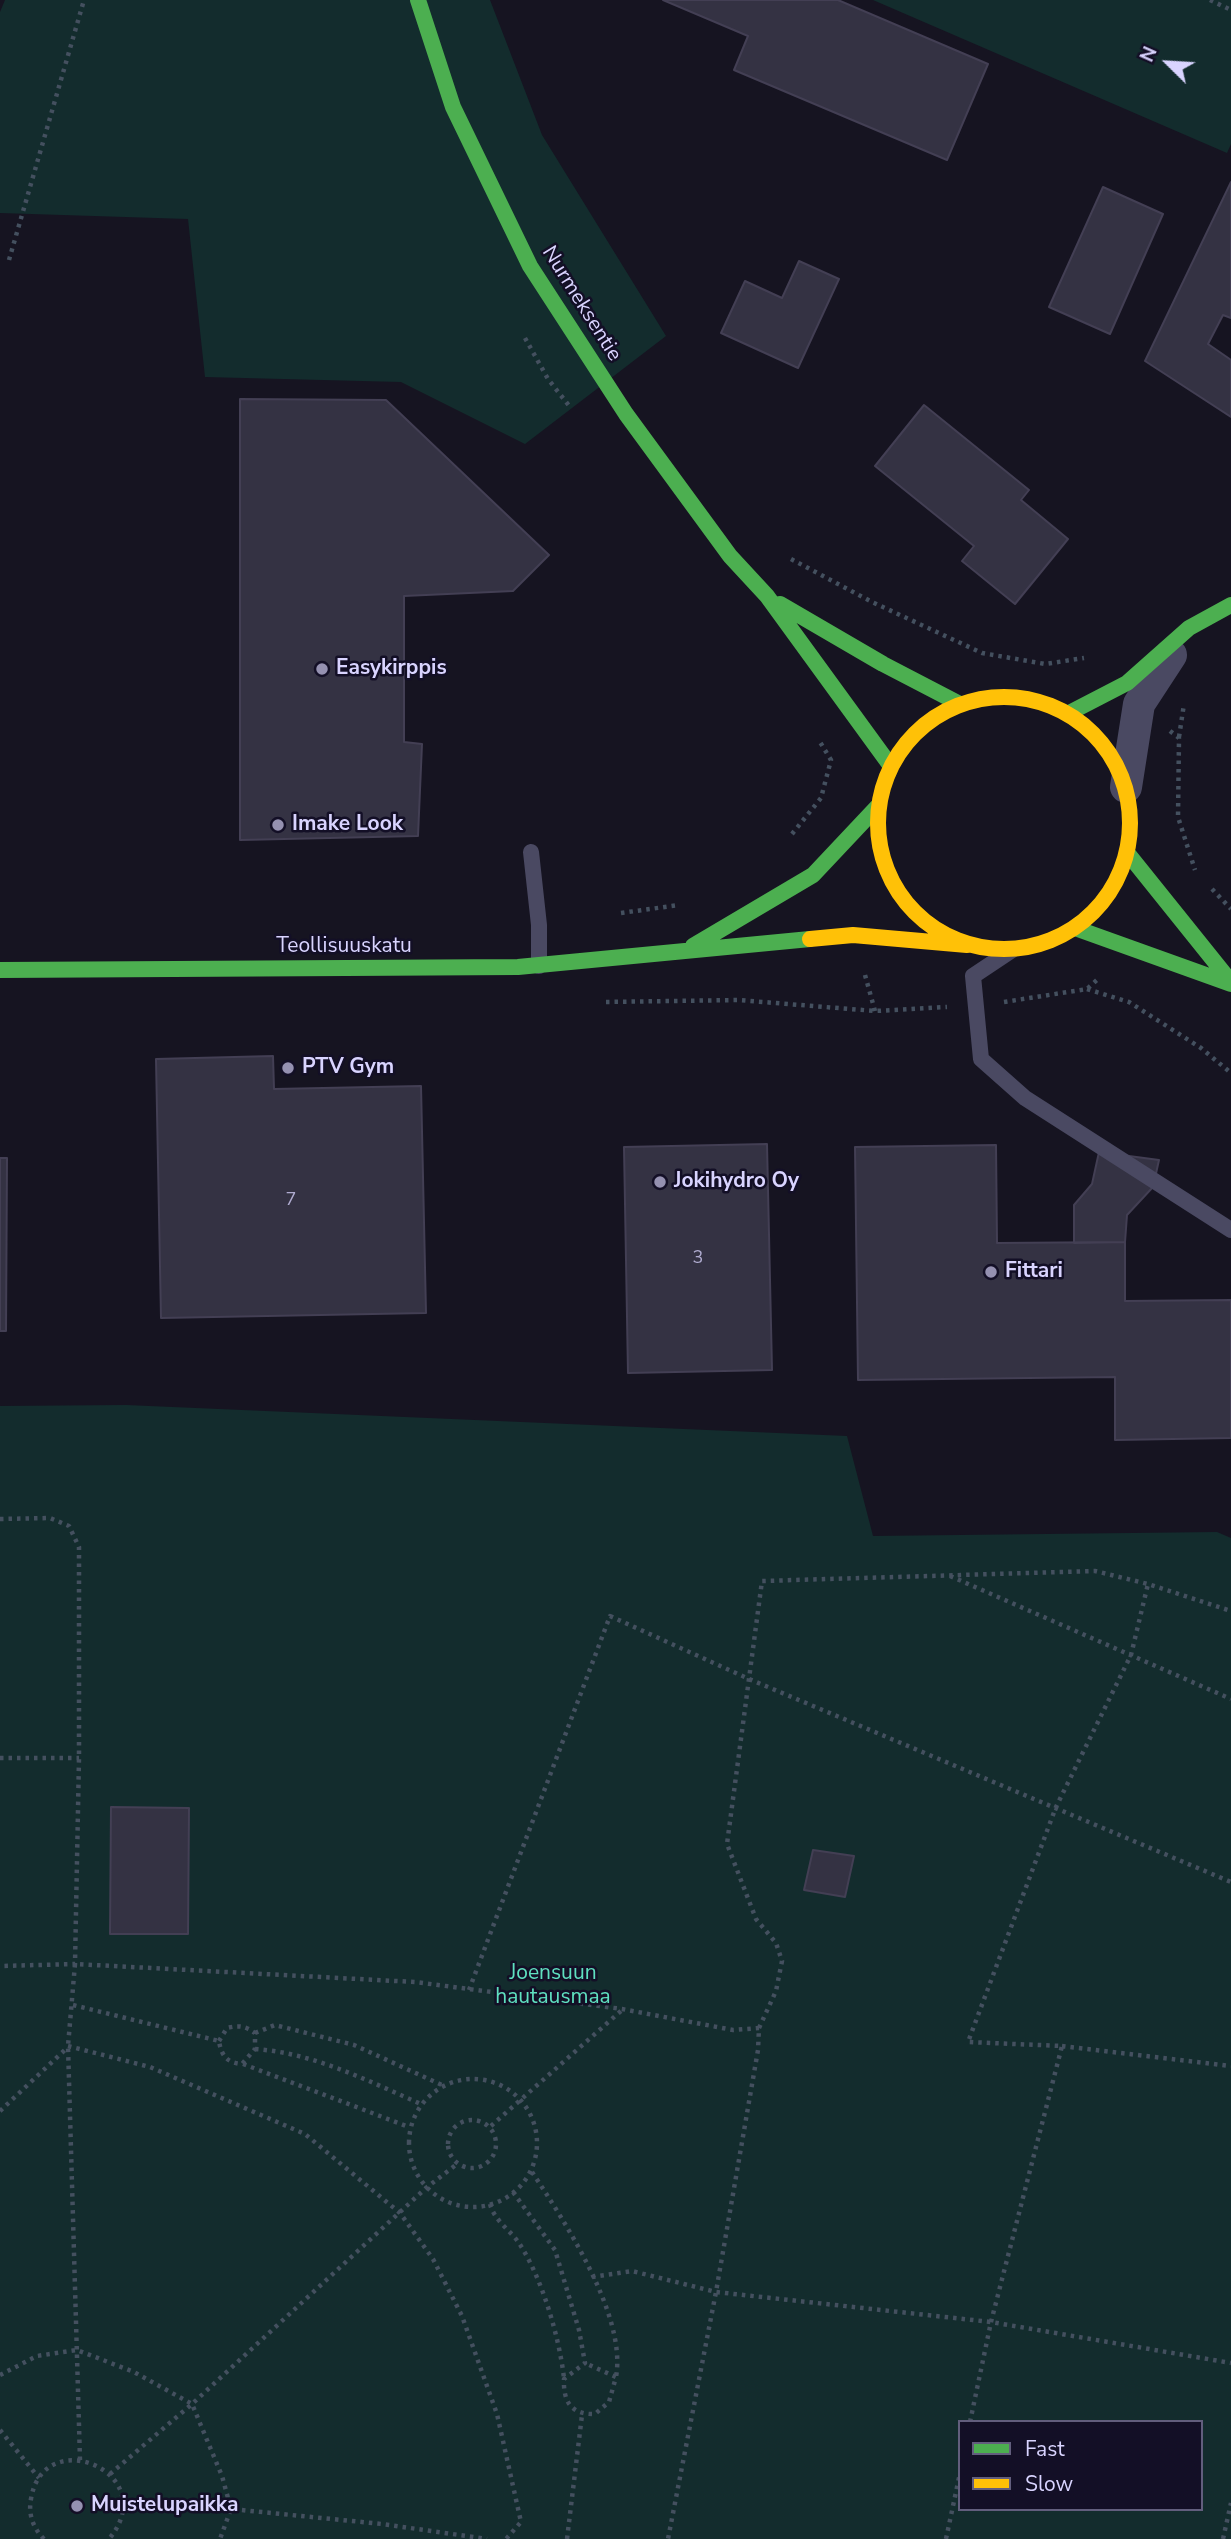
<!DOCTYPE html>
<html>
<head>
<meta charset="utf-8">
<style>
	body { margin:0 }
	#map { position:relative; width:1231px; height:2539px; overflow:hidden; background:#161421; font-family:"Nunito Sans",sans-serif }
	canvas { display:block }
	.legend { position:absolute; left:958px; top:2420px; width:245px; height:91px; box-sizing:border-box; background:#130f26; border:2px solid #625e7d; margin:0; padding:9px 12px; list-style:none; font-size:21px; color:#d9d4ff }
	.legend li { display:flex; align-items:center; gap:14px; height:35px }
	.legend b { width:35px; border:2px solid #625e7d }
	.north { position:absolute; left:1133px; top:28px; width:70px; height:70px; -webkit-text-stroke:5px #130f26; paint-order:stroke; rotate:294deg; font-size:19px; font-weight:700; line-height:28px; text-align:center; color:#d9d4ff }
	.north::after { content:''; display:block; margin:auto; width:24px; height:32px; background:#d9d4ff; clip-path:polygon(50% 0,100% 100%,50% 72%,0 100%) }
</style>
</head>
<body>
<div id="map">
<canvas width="1231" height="2539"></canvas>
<ul class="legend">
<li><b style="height:9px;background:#4caf50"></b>Fast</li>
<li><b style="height:9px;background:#ffc107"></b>Slow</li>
</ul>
<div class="north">N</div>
</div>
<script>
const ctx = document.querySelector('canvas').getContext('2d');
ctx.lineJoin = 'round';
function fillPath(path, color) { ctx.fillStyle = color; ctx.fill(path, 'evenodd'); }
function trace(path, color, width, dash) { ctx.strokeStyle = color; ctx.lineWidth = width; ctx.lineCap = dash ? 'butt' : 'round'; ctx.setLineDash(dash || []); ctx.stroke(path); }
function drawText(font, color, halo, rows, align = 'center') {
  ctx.font = font + ' "Nunito Sans",sans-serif'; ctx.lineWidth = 5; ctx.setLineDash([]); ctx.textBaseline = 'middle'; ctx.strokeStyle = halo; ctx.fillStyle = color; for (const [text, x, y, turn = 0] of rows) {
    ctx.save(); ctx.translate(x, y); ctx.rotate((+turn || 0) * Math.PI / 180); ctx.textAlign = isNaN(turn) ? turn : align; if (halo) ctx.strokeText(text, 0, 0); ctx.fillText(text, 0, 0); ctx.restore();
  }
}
fillPath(new Path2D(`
	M 5,0 L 490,0 L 542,135 L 666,336 L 525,444 L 401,382 L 205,377 L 188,219 L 0,213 L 0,12 Z
	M 873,0 L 1231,0 L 1231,144 L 1227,153 Z
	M 126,1405 L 847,1436 L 873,1536 L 1217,1532 L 1231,1538 L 1231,2539 L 0,2539 L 0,1406 ZM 960,2422 L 1201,2422 L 1201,2509 L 960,2509 Z`), '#132c2d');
const building = new Path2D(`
	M 663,0 L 838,0 L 988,64 L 947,160 L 734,70 L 748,36 Z
	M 1231,182 L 1231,318 L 1223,315 L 1208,344 L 1231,360 L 1231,417 L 1145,361 Z
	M 1103,187 L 1163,214 L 1110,334 L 1049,307 Z
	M 799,261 L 839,279 L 798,368 L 721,333 L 745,281 L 782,298 Z
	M 240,399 L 386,400 L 549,555 L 513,591 L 404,596 L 404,742 L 422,744 L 418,836 L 240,840 Z
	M 924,405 L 1029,490 L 1021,500 L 1068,539 L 1015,604 L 962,561 L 974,546 L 875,466 Z
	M 273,1056 L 274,1089 L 421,1086 L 426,1313 L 161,1318 L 156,1059 Z
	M 767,1144 L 772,1370 L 628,1373 L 624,1147 Z
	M 996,1145 L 997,1243 L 1125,1242 L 1125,1301 L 1231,1300 L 1231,1438 L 1115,1440 L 1115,1377 L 858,1380 L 855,1147 Z
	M 1099,1152 L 1159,1160 L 1153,1187 L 1127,1215 L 1125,1242 L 1074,1243 L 1074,1205 L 1092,1184 Z
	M 0,1158 L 7,1158 L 6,1331 L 0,1331 Z
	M 111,1807 L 189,1808 L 188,1934 L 110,1934 Z
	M 813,1850 L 854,1856 L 845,1897 L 804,1890 Z`);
fillPath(building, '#343243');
trace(building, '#433f54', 2);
trace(new Path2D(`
	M 1210,0 L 1231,10
	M 9,260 L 84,0
	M 525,338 L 548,379 L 570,407
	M 791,559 L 872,602 L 982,653 L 1045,664 L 1084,658
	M 1170,731 L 1179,738 L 1178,817 L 1195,870
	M 1179,737 L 1184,704
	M 792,834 L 821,798 L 831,760 L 820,742
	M 1212,889 L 1231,909
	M 621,913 L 679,905
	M 865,975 L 875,1011
	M 1087,989 L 1129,1002 L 1201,1048 L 1231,1073
	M 606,1002 L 738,1000 L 875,1011 L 947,1007
	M 1004,1002 L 1087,989 L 1099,978
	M 0,1519 L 50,1518 L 69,1526 L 79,1547 L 79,1758 L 75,1964 L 0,1966
	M 950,1576 L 1231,1699
	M 0,1758 L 79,1758
	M 469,1990 L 610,1616 L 749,1679 L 1231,1882
	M 73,2005 L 219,2041 C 221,2055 227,2063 242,2064 L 255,2049 L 255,2033 C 245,2026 239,2025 227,2028 L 219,2041
	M 759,2028 L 776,1991 L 782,1961 L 776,1943 L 756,1919 L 727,1844 L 762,1581 L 1095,1571 L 1148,1584 L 1231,1611
	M 255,2033 L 275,2025 L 354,2045 L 442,2085
	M 68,2046 L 150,2067 L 305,2134 L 400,2213 L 433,2259 L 462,2316 L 497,2414 L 521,2522 L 506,2539
	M 1062,2046 L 1231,2066
	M 255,2049 C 314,2053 368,2081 421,2104
	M 243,2064 L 409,2127
	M409 2143a64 64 0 1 1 128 0a64 64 0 1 1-128 0Z
	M 0,2111 L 68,2047
	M448 2144a24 24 0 1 1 48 0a24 24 0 1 1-48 0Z
	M 491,2126 L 622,2010
	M 532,2172 C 565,2222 627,2316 616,2377
	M 513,2192 L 555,2250 L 579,2330 L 585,2363 L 564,2379 C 563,2401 571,2415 595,2414 L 609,2402 L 616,2377 L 585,2363
	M 490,2204 C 494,2220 510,2230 519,2243 C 542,2278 559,2336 564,2378
	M 592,2277 L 632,2271 L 716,2292 L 991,2322 L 1231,2363
	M 0,2375 L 37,2356 L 77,2350 L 134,2372 L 192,2404 L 222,2476 L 231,2509 L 220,2539
	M 970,2422 L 991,2322 L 1062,2046 L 968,2042 L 1056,1807 L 1131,1655 L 1148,1584
	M 0,2430 L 39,2478
	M 80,2460 L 68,2046 L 75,1964 L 415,1982 L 622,2009 L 733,2030 L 759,2028 L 758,2050 L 716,2292 L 668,2539
	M 110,2474 L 192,2404 L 426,2188 L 457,2164
	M 123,2508 L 231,2509 L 382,2524 L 487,2539
	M 44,2539 C 33,2528 28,2514 31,2499 C 43,2422 164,2473 109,2539
	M 567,2539 L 582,2415
	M 946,2539 L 960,2473
	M 1223,2539 L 1231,2503`), '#44505f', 4.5, [3.5, 5]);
trace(new Path2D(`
	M 531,852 L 539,925 L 539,966
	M 1012,950 L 973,976 L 981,1059 L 1025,1098 L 1231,1230`), '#4a4962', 16);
trace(new Path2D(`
	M 1126,787 L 1139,704 L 1171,655`), '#4a4962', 32);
trace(new Path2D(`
	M 418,0 L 453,107 L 530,266 L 626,414 L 730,556 L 767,596 L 890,765
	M 780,604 L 883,664 L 958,703
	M 1071,712 L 1127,683 L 1189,628 L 1231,605
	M 1129,855 L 1231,982
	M 1075,928 L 1231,984
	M 693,946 L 813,875 L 877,807
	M 0,970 L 518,967 L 810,939`), '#4caf50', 16);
trace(new Path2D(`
	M878 823a126 126 0 1 1 252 0a126 126 0 1 1-252 0Z
	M 810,939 L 853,935 L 967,945`), '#ffc107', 16);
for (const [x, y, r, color] of [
	[322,669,7,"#9591b1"],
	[278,825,7,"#9591b1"],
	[288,1068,7,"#9591b1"],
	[660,1182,7,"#9591b1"],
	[991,1272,7,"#9591b1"],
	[77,2506,7,"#9591b1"]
]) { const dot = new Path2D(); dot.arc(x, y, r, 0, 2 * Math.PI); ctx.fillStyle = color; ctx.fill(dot); trace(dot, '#130f26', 2.5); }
drawText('18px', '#b0acd0', null, [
	["7",291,1201],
	["3",698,1259]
]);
drawText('21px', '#d9d4ff', '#130f26', [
	["Nurmeksentie",581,304,58],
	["Teollisuuskatu",344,947]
]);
drawText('bold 21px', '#d9d4ff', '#130f26', [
	["Easykirppis",336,669],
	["Imake Look",292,825],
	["PTV Gym",302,1068],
	["Jokihydro Oy",674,1182],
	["Fittari",1005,1272],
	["Muistelupaikka",91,2506]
], 'left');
drawText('21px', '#5fe0c0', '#130f26', [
	["Joensuun",553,1974],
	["hautausmaa",553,1998]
]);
</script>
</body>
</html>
